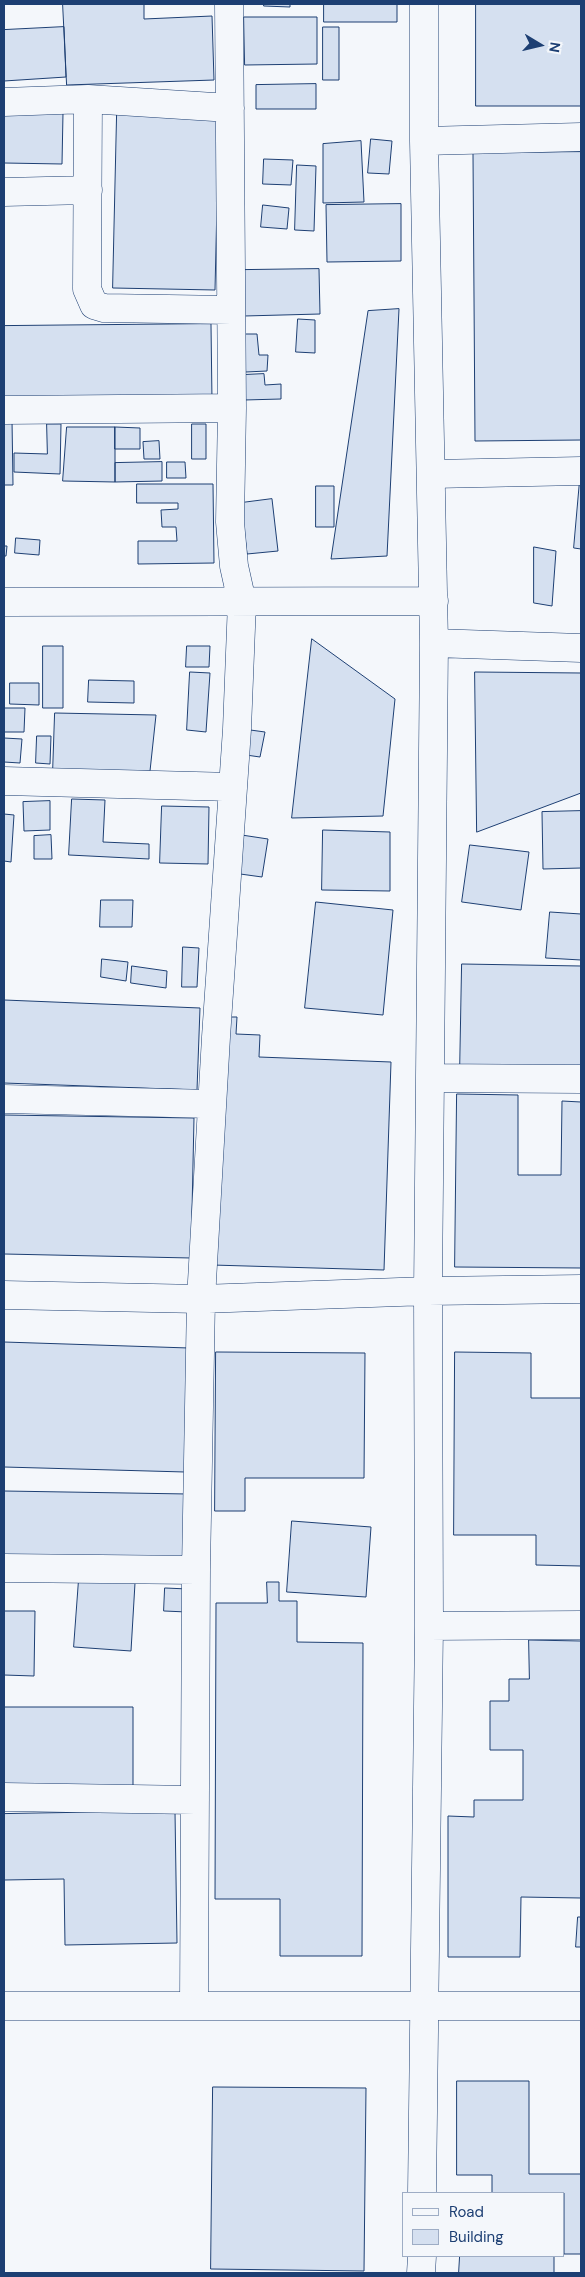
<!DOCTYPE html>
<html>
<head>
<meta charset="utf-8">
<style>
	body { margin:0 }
	#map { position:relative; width:585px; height:2277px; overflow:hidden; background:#f4f7fb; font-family:"DM Sans",sans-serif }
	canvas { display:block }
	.frame { position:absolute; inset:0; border:5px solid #1d3f73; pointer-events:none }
	.legend { position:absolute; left:402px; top:2192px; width:162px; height:65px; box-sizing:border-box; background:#f4f7fb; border:1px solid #9eadc5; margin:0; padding:6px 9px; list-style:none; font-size:15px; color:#1d3f73 }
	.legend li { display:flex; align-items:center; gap:10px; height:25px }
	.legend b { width:25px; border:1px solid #9eadc5 }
	.north { position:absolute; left:515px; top:20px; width:50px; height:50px; -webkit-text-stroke:4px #f4f7fb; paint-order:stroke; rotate:99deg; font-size:14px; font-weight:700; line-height:20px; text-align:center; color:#1d3f73 }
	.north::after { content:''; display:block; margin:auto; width:18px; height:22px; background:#1d3f73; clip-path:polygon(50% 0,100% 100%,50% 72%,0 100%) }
</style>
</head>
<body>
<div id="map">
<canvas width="585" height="2277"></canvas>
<div class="frame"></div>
<ul class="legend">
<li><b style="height:6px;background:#f4f7fb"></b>Road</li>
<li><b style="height:14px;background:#d5e0f0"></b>Building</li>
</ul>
<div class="north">N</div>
</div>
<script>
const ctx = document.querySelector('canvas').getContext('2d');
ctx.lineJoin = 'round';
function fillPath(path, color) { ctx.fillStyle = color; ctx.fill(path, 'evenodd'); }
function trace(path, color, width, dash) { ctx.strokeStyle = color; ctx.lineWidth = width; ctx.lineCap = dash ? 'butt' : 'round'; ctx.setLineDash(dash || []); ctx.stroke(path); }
const building = new Path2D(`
	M 63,4 L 144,4 L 144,19 L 212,16 L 214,80 L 67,85 Z
	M 264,4 L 290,4 L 290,7 L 264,6 Z
	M 324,4 L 397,4 L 397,22 L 324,22 Z
	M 476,4 L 581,4 L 581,106 L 476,106 Z
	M 244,17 L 317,17 L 317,64 L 245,65 Z
	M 64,27 L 66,77 L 4,81 L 4,30 Z
	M 323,27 L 339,27 L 339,80 L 323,80 Z
	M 316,84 L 316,109 L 256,109 L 256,85 Z
	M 4,112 L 63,113 L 62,164 L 4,163 Z
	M 117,114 L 219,116 L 215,290 L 113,288 Z
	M 371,139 L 392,141 L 389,174 L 368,173 Z
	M 361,141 L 364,202 L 323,203 L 323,144 Z
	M 581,152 L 581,440 L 475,441 L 473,153 Z
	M 264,159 L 293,160 L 291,185 L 263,184 Z
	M 297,165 L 316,166 L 314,231 L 295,230 Z
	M 401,204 L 401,261 L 327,262 L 326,205 Z
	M 263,205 L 289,208 L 287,229 L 261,227 Z
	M 319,269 L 320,314 L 244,316 L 244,270 Z
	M 399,309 L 387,556 L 331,559 L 368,311 Z
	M 298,319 L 315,320 L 315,353 L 296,352 Z
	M 211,324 L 212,401 L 4,403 L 4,326 Z
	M 245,334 L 257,334 L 259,355 L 268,355 L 267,371 L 246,372 Z
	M 264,374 L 265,385 L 281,384 L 281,399 L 244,400 L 243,375 Z
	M 4,420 L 12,420 L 13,485 L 4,485 Z
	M 47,424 L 61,424 L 60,474 L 14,472 L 14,453 L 47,454 Z
	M 192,424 L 206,424 L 206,459 L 192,459 Z
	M 67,427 L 115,427 L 115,482 L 63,481 Z
	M 115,427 L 140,428 L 140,449 L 115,449 Z
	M 159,441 L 160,459 L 144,459 L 143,442 Z
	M 162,462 L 162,481 L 115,482 L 115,463 Z
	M 167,462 L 185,462 L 186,478 L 167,478 Z
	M 580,480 L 581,480 L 581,549 L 574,548 Z
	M 137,484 L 213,484 L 214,563 L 138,564 L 138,541 L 177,541 L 176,527 L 162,527 L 161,510 L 178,509 L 178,503 L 137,503 Z
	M 316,486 L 334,486 L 334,527 L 316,527 Z
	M 272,499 L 278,551 L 247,554 L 241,503 Z
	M 16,538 L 40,540 L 39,555 L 15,553 Z
	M 4,546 L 7,546 L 6,556 L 4,556 Z
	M 534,547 L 556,551 L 552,606 L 534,603 Z
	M 312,639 L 395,699 L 383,816 L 292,818 Z
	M 43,646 L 63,646 L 63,708 L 43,708 Z
	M 187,646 L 210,646 L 209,667 L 186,667 Z
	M 190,672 L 210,673 L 206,732 L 187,730 Z
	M 475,672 L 581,673 L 581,793 L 477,832 Z
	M 89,680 L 134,681 L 134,703 L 88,702 Z
	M 10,683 L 39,683 L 39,705 L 10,704 Z
	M 4,708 L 25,708 L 24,732 L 4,732 Z
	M 55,713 L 156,715 L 150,771 L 53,772 Z
	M 243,729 L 265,732 L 260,757 L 239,754 Z
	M 37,736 L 51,736 L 50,764 L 36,763 Z
	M 4,738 L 22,739 L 20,763 L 4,762 Z
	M 72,799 L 105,800 L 103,842 L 149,844 L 149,859 L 69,855 Z
	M 50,801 L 50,830 L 24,831 L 23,802 Z
	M 162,806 L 209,807 L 208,864 L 160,863 Z
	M 581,811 L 581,868 L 543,869 L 542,812 Z
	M 4,814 L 14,815 L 11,862 L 4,861 Z
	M 323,830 L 390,832 L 390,891 L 322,890 Z
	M 235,834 L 268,839 L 262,877 L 233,873 Z
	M 51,835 L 52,859 L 34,859 L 34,836 Z
	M 470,845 L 529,852 L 521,910 L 462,902 Z
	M 101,900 L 133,900 L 132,927 L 100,927 Z
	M 316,902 L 393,910 L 383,1015 L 305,1008 Z
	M 550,912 L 581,914 L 581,960 L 546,958 Z
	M 183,947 L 199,948 L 197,987 L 182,987 Z
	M 102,959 L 128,962 L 126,981 L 101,977 Z
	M 462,964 L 581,966 L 581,1075 L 460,1072 Z
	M 132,966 L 167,971 L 166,988 L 131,983 Z
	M 4,1000 L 200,1008 L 197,1090 L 4,1083 Z
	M 221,1017 L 237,1017 L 236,1034 L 260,1035 L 259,1057 L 391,1062 L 384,1270 L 212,1265 Z
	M 457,1094 L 518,1095 L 518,1175 L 561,1175 L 562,1101 L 581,1102 L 581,1268 L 455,1267 Z
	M 4,1115 L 194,1118 L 191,1258 L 4,1254 Z
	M 4,1342 L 189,1348 L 185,1472 L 4,1467 Z
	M 216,1352 L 365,1353 L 364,1478 L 245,1478 L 245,1511 L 215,1511 Z
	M 455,1352 L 531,1353 L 531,1398 L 581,1398 L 581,1566 L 536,1565 L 536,1535 L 454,1535 Z
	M 4,1491 L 188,1494 L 187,1562 L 4,1559 Z
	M 292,1521 L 371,1527 L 366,1597 L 287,1592 Z
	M 79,1579 L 135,1583 L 131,1651 L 74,1647 Z
	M 267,1582 L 279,1582 L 279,1601 L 297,1601 L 297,1642 L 363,1643 L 362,1956 L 280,1956 L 280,1899 L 215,1899 L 216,1603 L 267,1603 Z
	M 165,1588 L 188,1589 L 187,1612 L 164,1611 Z
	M 4,1611 L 35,1611 L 34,1676 L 4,1675 Z
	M 529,1640 L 581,1641 L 581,1898 L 521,1897 L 520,1957 L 448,1957 L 448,1816 L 474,1817 L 474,1800 L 523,1800 L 523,1750 L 490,1750 L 490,1701 L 509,1701 L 509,1679 L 529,1679 Z
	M 4,1707 L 133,1707 L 133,1786 L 4,1786 Z
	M 175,1811 L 177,1943 L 65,1945 L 64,1879 L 4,1880 L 4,1814 Z
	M 578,1917 L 581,1917 L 581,1947 L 576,1947 Z
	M 457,2081 L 529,2081 L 529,2174 L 581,2174 L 581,2254 L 564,2254 L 564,2193 L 492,2193 L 492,2175 L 457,2175 Z
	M 213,2087 L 366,2088 L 364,2271 L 211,2269 Z
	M 460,2256 L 554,2256 L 554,2273 L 459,2273 Z`);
fillPath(building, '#d5e0f0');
trace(building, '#1d3f73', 1);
const minor = new Path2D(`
	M 88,99 L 87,289 L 94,305 L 104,308 L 231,310
	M 4,102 L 88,99 L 230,108
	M 424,141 L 581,137
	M 4,192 L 88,190
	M 4,410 L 232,408
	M 432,474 L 581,471
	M 4,602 L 434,601
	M 434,643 L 581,648
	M 4,781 L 233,787
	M 430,1078 L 581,1079
	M 4,1099 L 212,1104
	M 4,1295 L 201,1299 L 428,1291 L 581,1289
	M 4,1568 L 196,1570
	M 429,1626 L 581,1625
	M 4,1797 L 195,1800
	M 194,2005 L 196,1570 L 201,1299 L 216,1037 L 237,729 L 242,602 L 234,566 L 230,522 L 232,408 L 229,4
	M 422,2193 L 429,1626 L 428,1291 L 434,643 L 424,141 L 424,4
	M 421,2273 L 422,2256`);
const tertiary = new Path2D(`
	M 4,2006 L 581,2006`);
trace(minor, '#1d3f73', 29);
trace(tertiary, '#1d3f73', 29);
trace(minor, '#f4f7fb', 28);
trace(tertiary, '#f4f7fb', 28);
</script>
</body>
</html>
